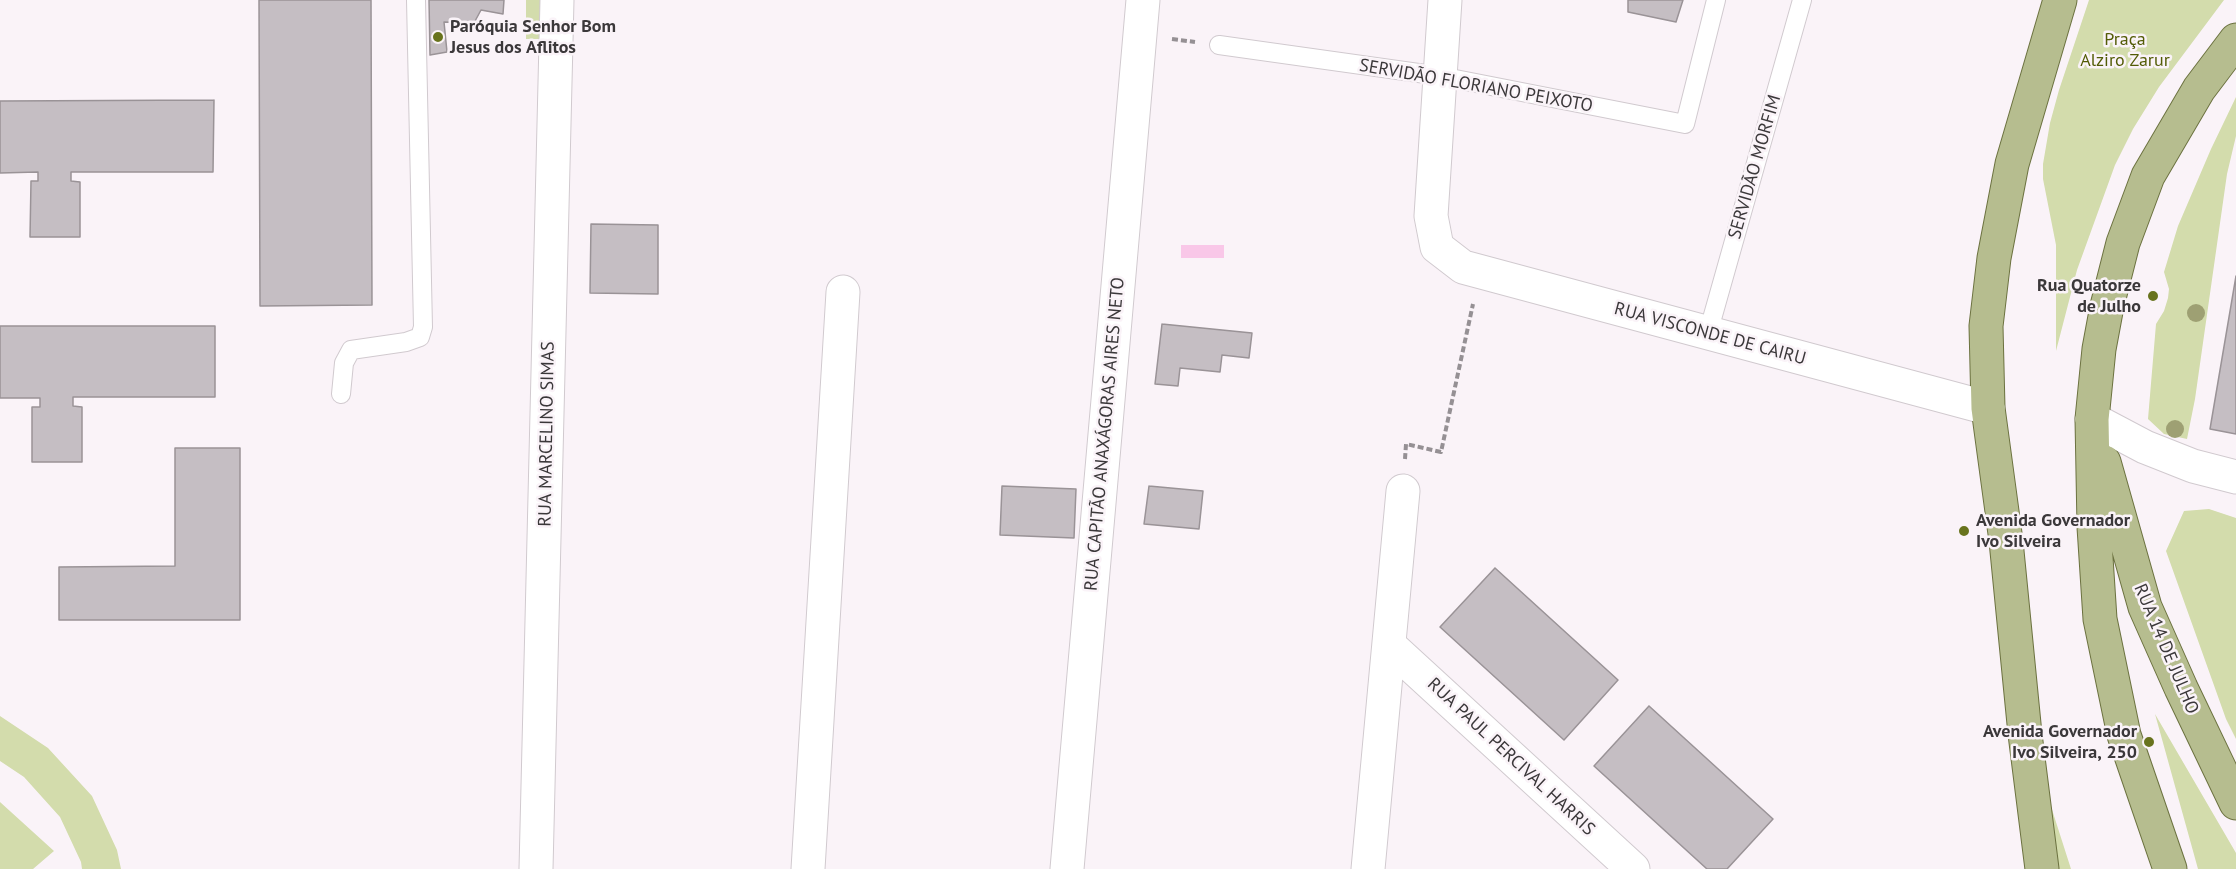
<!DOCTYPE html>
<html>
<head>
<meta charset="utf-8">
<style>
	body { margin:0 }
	canvas { display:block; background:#faf3f8 }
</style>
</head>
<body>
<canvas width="2236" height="869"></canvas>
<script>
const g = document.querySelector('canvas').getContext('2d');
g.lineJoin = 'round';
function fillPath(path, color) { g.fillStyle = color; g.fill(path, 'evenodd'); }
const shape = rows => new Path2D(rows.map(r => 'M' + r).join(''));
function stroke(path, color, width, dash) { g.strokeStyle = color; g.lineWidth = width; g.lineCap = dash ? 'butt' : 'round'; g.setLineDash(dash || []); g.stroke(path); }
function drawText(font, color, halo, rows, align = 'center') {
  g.font = font + ' "PT Sans",sans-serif'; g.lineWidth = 5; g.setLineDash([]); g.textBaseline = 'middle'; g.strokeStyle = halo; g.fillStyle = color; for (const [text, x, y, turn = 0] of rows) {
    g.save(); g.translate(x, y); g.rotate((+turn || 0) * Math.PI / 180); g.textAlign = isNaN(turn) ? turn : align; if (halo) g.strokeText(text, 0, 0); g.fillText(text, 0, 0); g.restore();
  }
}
const green = shape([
	[526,0,548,0,549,39,526,39],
	[2089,0,2224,0,2159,87,2133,129,2115,165,2077,270,2056,351,2056,245,2043,179,2043,164,2050,123,2059,90],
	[2236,97,2236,136,2227,174,2195,399,2187,439,2164,434,2148,419,2156,324,2164,311,2168,298,2169,289,2164,272,2178,226,2211,149],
	[2209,509,2236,518,2236,739,2226,719,2166,551,2184,511],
	[2155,714,2236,853,2236,869,2198,869],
	[0,716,48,748,92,796,117,850,121,869,82,869,81,862,60,817,24,777,0,761],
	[2032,747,2071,869,2036,869],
	[0,802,54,851,33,869,0,869]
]);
const water = shape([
	[1181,245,1224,245,1224,258,1181,258]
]);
const building = shape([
	[259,0,371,0,372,305,260,306,259,0],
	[429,0,504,0,503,14,481,10,474,23,444,22,447,52,430,55,429,0],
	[1628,0,1683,0,1676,22,1628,12,1628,0],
	[214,100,213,172,71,172,71,181,80,182,80,237,30,237,31,181,38,181,38,172,0,173,0,101,214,100],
	[591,224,658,225,658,294,590,293,591,224],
	[2236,276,2236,434,2210,429,2236,276],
	[1162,324,1252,333,1249,358,1222,355,1220,372,1180,368,1178,386,1155,384,1162,324],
	[0,326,215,326,215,397,73,397,73,406,82,407,82,462,32,462,32,407,40,407,40,398,0,398,0,326],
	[175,448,240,448,240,620,59,620,59,567,175,566,175,448],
	[1002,486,1076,489,1074,538,1000,535,1002,486],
	[1149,486,1203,491,1199,529,1144,524,1149,486],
	[1495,568,1618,680,1564,740,1440,627,1495,568],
	[1649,706,1773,819,1727,869,1707,869,1594,766,1649,706]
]);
const path = shape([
	[1172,39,1195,42],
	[1405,459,1406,444,1441,452,1473,304]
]);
const lane = shape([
	[1219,45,1440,76,1685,124,1716,0],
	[1708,333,1802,0],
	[341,394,344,363,351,350,406,342,420,337,423,327,416,0]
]);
const street = shape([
	[1445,0,1431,216,1437,247,1463,267,1988,408],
	[2092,419,2145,447,2193,466,2236,477],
	[1389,645,1633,869],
	[536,869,557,0],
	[808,869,843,292],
	[1067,869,1143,0],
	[1368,869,1403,491]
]);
const primary = shape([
	[2104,462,2145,607,2181,688,2236,803],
	[2042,869,2025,734,2006,541,1988,408,1986,326,1994,258,2012,164,2060,0],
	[2170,869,2124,735,2100,619,2094,527,2092,419,2099,349,2107,306,2123,243,2148,176,2199,89,2236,40]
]);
const trees = [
	[2196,313],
	[2175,429]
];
const markers = [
	[438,37,6,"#68731d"],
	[2153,296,6,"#68731d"],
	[1964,531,6,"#68731d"],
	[2149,742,6,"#68731d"]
];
const poiNames = [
	["Paróquia Senhor Bom",450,27],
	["Jesus dos Aflitos",450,48],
	["Rua Quatorze",2141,286,"right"],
	["de Julho",2141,307,"right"],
	["Avenida Governador",1976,521],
	["Ivo Silveira",1976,542],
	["Avenida Governador",2137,732,"right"],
	["Ivo Silveira, 250",2137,753,"right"]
];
const parkNames = [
	["Praça",2125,40],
	["Alziro Zarur",2125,61]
];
const streetNames = [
	["SERVIDÃO FLORIANO PEIXOTO",1476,86,10],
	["SERVIDÃO MORFIM",1755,167,-74],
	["RUA VISCONDE DE CAIRU",1710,334,15],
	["RUA MARCELINO SIMAS",547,434,-89],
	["RUA CAPITÃO ANAXÁGORAS AIRES NETO",1105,434,-85],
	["RUA 14 DE JULHO",2166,649,67],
	["RUA PAUL PERCIVAL HARRIS",1511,757,43]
];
fillPath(green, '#d3dcac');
fillPath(water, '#f9c7e8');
fillPath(building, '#c5bec3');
stroke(building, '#9a9397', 1.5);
stroke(lane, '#d1cacf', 20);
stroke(street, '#d1cacf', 35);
stroke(primary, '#6c7240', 35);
stroke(path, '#959094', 4, [6, 3]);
stroke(lane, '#fff', 18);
stroke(street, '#fff', 33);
stroke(primary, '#b6bd8f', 33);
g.fillStyle = '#9ea073';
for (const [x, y] of trees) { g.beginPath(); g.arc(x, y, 9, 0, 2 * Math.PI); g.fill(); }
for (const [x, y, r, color] of markers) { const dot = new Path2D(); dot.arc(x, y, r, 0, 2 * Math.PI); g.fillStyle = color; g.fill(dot); stroke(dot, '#faf3f8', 2); }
drawText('bold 18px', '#3b383a', '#faf3f8', poiNames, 'left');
drawText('18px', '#535c06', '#faf3f8', parkNames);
drawText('18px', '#3b383a', '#faf3f8', streetNames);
</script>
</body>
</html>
